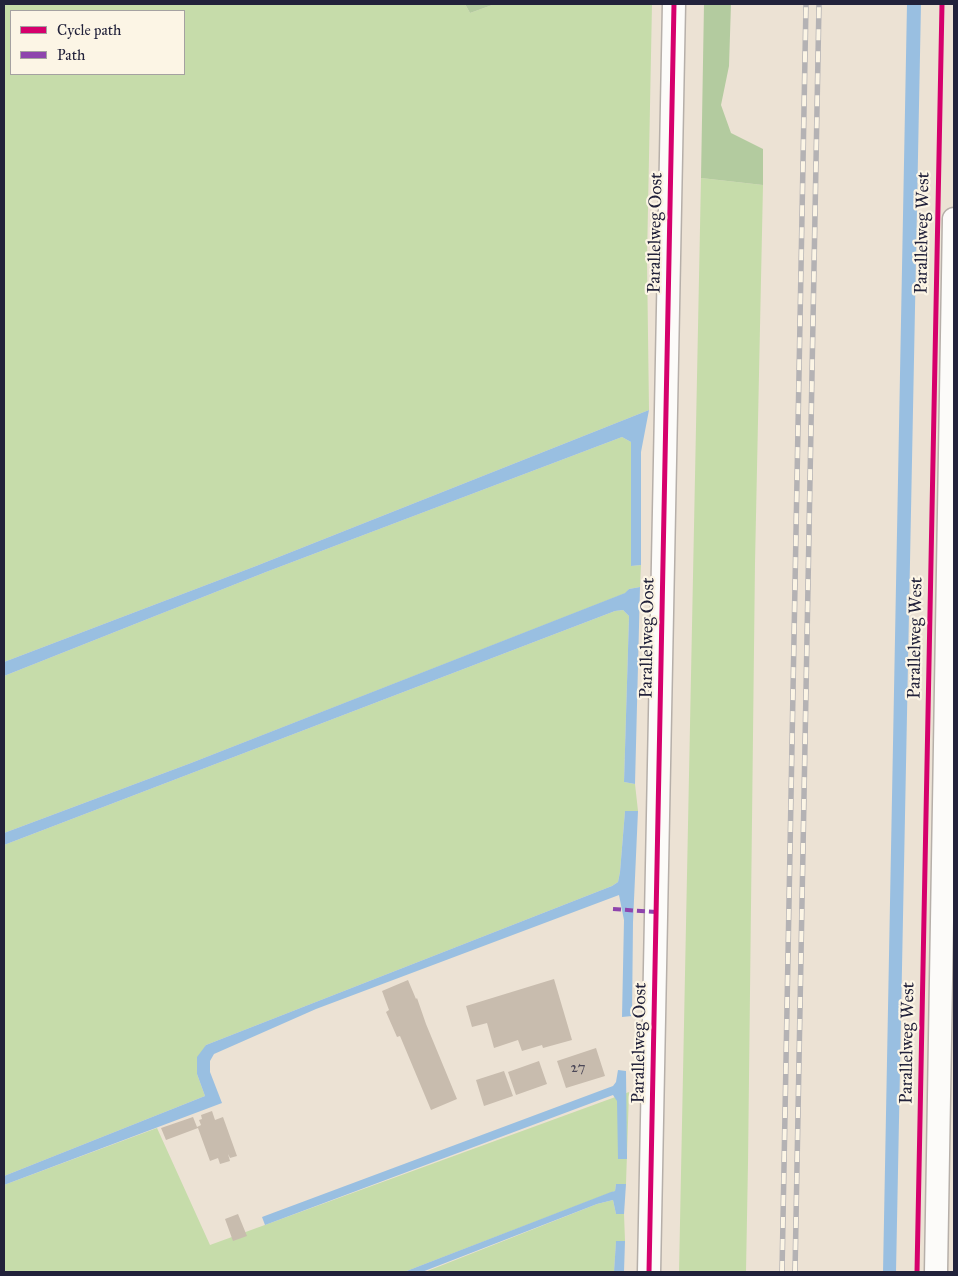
<!DOCTYPE html>
<html>
<head>
<meta charset="utf-8">
<style>
	body { margin:0 }
	#map { position:relative; width:958px; height:1276px; overflow:hidden; background:#ece2d4; font-family:"IM FELL Great Primer",serif }
	canvas { display:block }
	.frame { position:absolute; inset:0; border:5px solid #22223b; pointer-events:none }
	.legend { position:absolute; left:10px; top:10px; width:175px; height:65px; box-sizing:border-box; background:#fcf5e5; border:1px solid #a5a1a1; margin:0; padding:6px 9px; list-style:none; font-size:15px; color:#22223b }
	.legend li { display:flex; align-items:center; gap:10px; height:25px }
	.legend b { width:25px; border:1px solid #a5a1a1 }
</style>
</head>
<body>
<div id="map">
<canvas width="958" height="1276"></canvas>
<div class="frame"></div>
<ul class="legend">
<li><b style="height:6px;background:#d6006c"></b>Cycle path</li>
<li><b style="height:6px;background:#8e44ad"></b>Path</li>
</ul>
</div>
<script>
const g = document.querySelector('canvas').getContext('2d');
g.lineJoin = 'round';
function fillPath(path, color) { g.fillStyle = color; g.fill(path, 'evenodd'); }
const shape = rows => new Path2D(rows.map(r => 'M' + r).join(''));
function stroke(path, color, width, dash) { g.strokeStyle = color; g.lineWidth = width; g.lineCap = dash ? 'butt' : 'round'; g.setLineDash(dash || []); g.stroke(path); }
function drawText(font, color, halo, rows, align = 'center') {
  g.font = font + ' "IM FELL Great Primer",serif'; g.lineWidth = 4.5; g.setLineDash([]); g.textBaseline = 'middle'; g.strokeStyle = halo; g.fillStyle = color; for (const [text, x, y, turn = 0] of rows) {
    g.save(); g.translate(x, y); g.rotate((+turn || 0) * Math.PI / 180); g.textAlign = isNaN(turn) ? turn : align; if (halo) g.strokeText(text, 0, 0); g.fillText(text, 0, 0); g.restore();
  }
}
const green = shape([
	[4,4,465,4,470,13,495,4,652,4,647,259,649,410,256,566,4,662],
	[11,11,184,11,184,74,11,74],
	[701,178,763,185,755,563,748,1163,746,1272,679,1272],
	[622,437,631,442,631,566,641,565,640,587,629,589,626,593,191,763,4,833,4,676,266,572],
	[623,610,629,616,624,782,635,784,638,811,625,811,620,872,618,882,612,886,206,1045,197,1074,205,1096,4,1176,4,845,615,611],
	[629,1092,626,1184,616,1184,615,1191,404,1272,4,1272,4,1185,157,1128,210,1245],
	[613,1200,616,1214,624,1214,625,1241,616,1242,614,1272,425,1272,597,1204]
]);
const forest = shape([
	[465,4,495,4,470,13],
	[704,4,731,4,729,66,721,105,731,133,763,149,763,185,701,178]
]);
const water = shape([
	[907,4,921,4,896,1272,883,1272],
	[649,410,641,452,641,565,631,566,631,442,622,437,266,572,4,676,4,662,256,566],
	[640,587,635,784,624,782,629,616,623,610,615,611,4,845,4,833,191,763,625,593,629,589],
	[625,811,638,811,633,922,632,1016,622,1017,624,920,619,895,316,1009,214,1054,210,1061,210,1072,222,1103,4,1185,4,1176,205,1096,197,1074,197,1057,206,1045,612,886,618,882,620,872],
	[618,1070,626,1071,627,1159,618,1159,617,1101,613,1095,265,1225,262,1217,613,1086,616,1082],
	[616,1184,626,1184,624,1214,616,1214,613,1200,597,1204,422,1272,404,1272,611,1192,615,1191],
	[616,1241,625,1241,624,1272,614,1272]
]);
const building = shape([
	[554,979,572,1040,543,1048,542,1045,522,1051,518,1040,494,1048,487,1023,472,1027,466,1006],
	[408,980,416,999,417,998,426,1024,457,1099,431,1110,400,1036,397,1037,386,1012,389,1010,382,991],
	[596,1048,605,1076,566,1088,557,1061],
	[539,1061,547,1084,516,1095,508,1072],
	[504,1071,513,1096,484,1106,476,1080],
	[212,1111,215,1120,223,1117,237,1156,230,1158,228,1154,230,1161,220,1164,218,1158,210,1161,198,1128,166,1140,161,1128,193,1117,197,1127,201,1125,199,1120,202,1119,201,1115],
	[238,1214,247,1236,233,1241,225,1219]
]);
const street = shape([
	[649,1272,674,4],
	[936,1272,954,219]
]);
const rail = shape([
	[782,1272,806,4],
	[795,1272,819,4]
]);
const quiet = shape([
	[613,909,656,912]
]);
const cycleway = shape([
	[649,1272,674,4],
	[917,1272,942,4]
]);
const numberNames = [
	["27",578,1068]
];
const streetNames = [
	["Parallelweg Oost",656,233,-89],
	["Parallelweg West",923,233,-89],
	["Parallelweg Oost",648,638,-89],
	["Parallelweg West",916,638,-89],
	["Parallelweg Oost",640,1043,-89],
	["Parallelweg West",908,1043,-89]
];
fillPath(green, '#c6dcaa');
fillPath(forest, '#b3cb9f');
fillPath(water, '#99bfe1');
fillPath(building, '#c8bcae');
stroke(street, '#b6afa9', 25);
stroke(street, '#fcfbf9', 22);
stroke(rail, '#b4b2b4', 5.5);
stroke(rail, '#fcf5e5', 4, [11]);
stroke(quiet, '#8e44ad', 4, [8, 4]);
stroke(cycleway, '#d6006c', 5);
drawText('15px', '#4c4858', null, numberNames);
drawText('18px', '#22223b', '#fcf5e5', streetNames);
</script>
</body>
</html>
